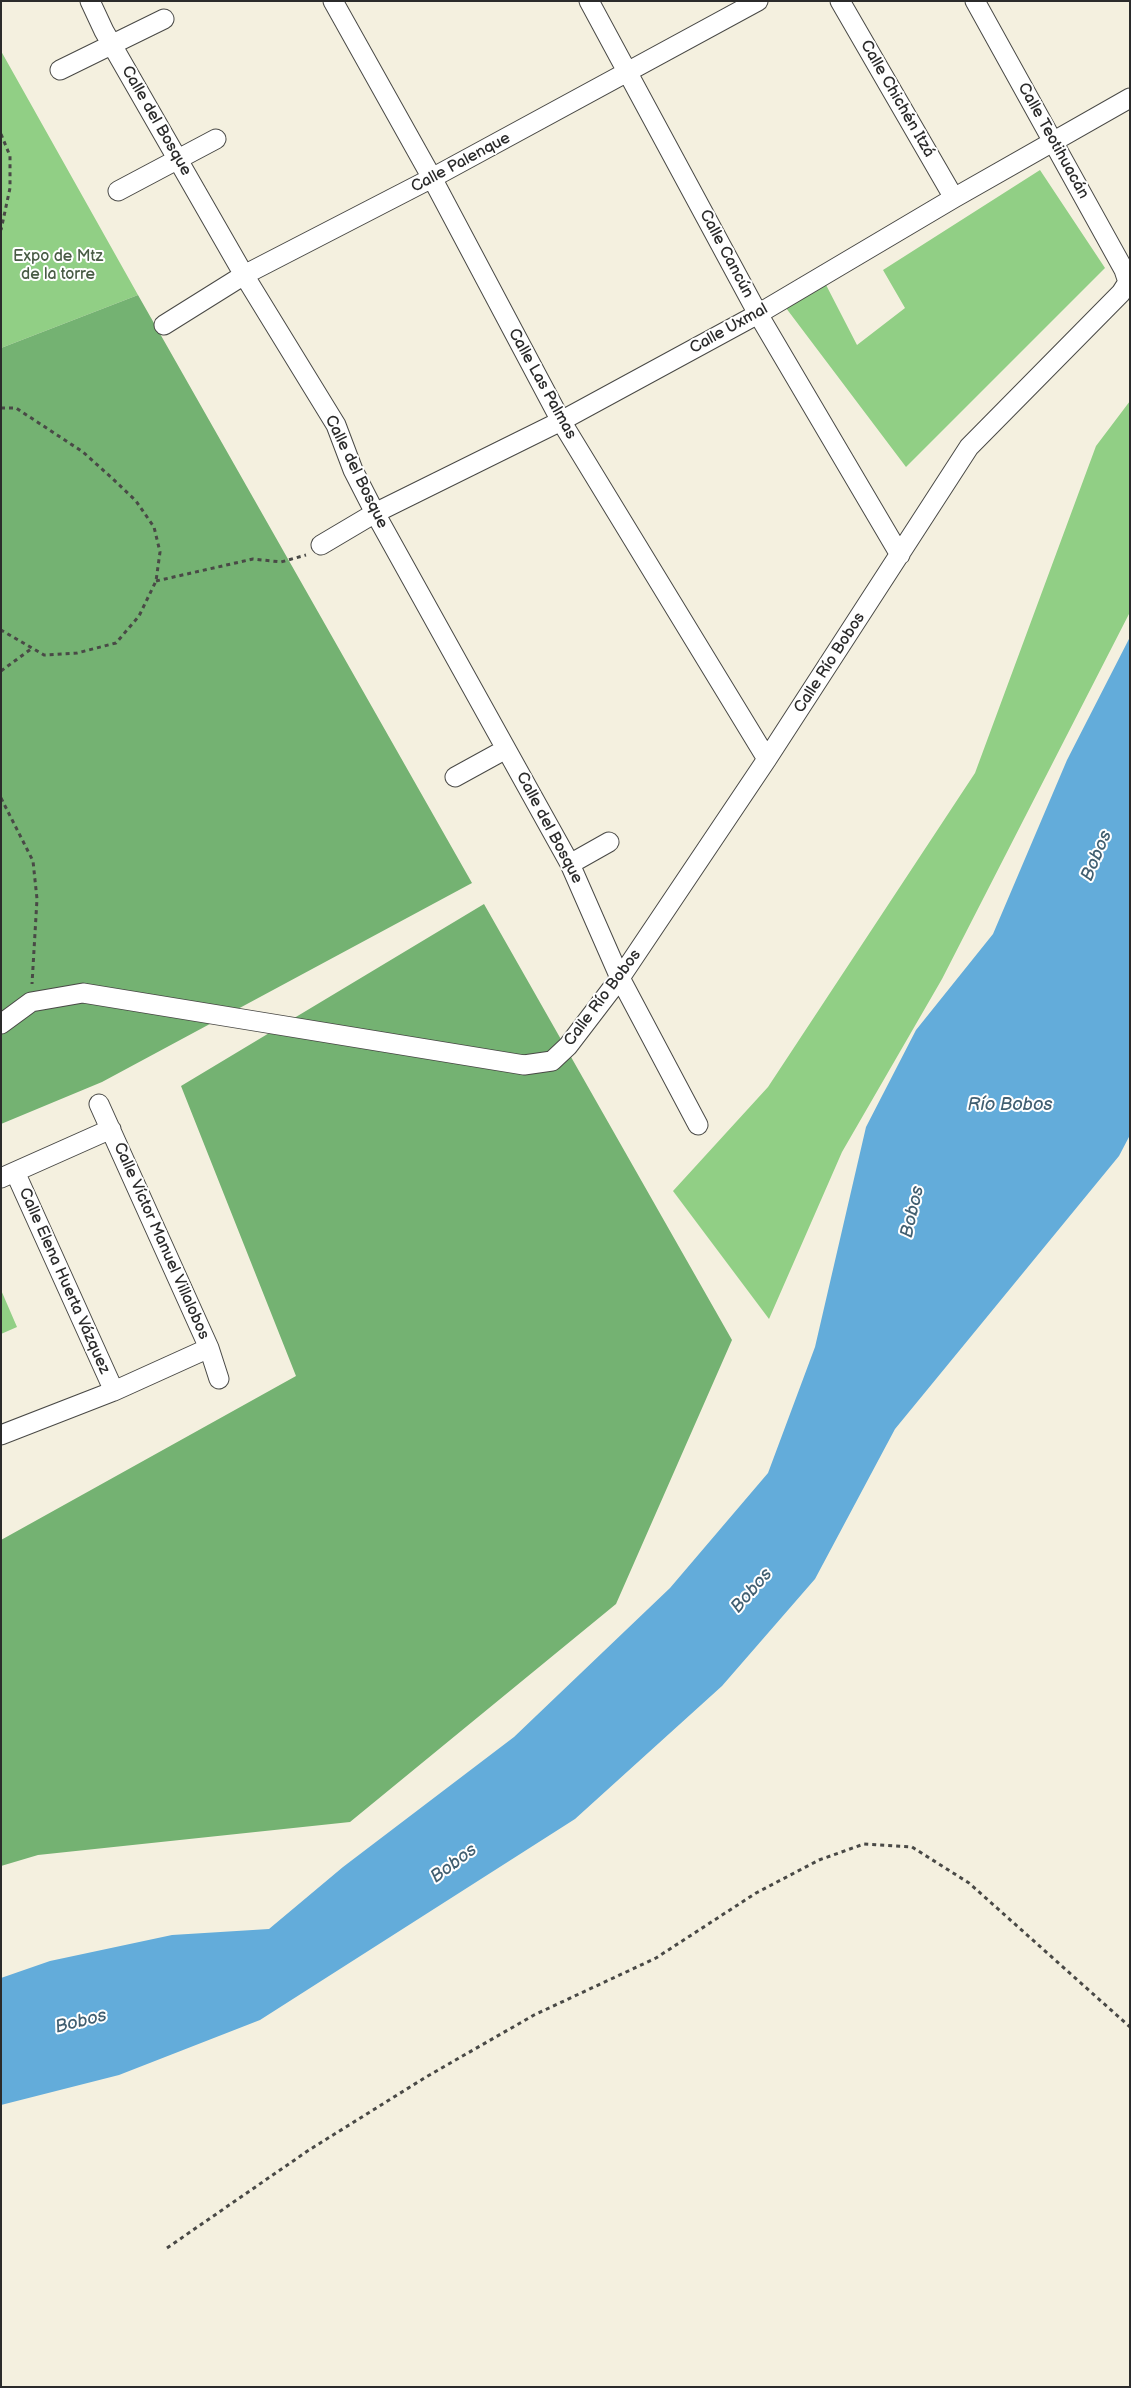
<!DOCTYPE html>
<html>
<head>
<meta charset="utf-8">
<style>
	body { margin:0 }
	#map { position:relative; width:1131px; height:2388px; overflow:hidden; background:#f4f0df; font-family:"Balsamiq Sans",sans-serif }
	canvas { display:block }
	.frame { position:absolute; inset:0; border:2px solid #2b2b2b; pointer-events:none }
</style>
</head>
<body>
<div id="map">
<canvas width="1131" height="2388"></canvas>
<div class="frame"></div>
</div>
<script>
const g = document.querySelector('canvas').getContext('2d');
g.lineJoin = 'round';
function fillPath(path, color) { g.fillStyle = color; g.fill(path, 'evenodd'); }
const shape = rows => new Path2D(rows.map(r => 'M' + r).join(''));
function stroke(path, color, width, dash) { g.strokeStyle = color; g.lineWidth = width; g.lineCap = dash ? 'butt' : 'round'; g.setLineDash(dash || []); g.stroke(path); }
function drawText(font, color, halo, rows, align = 'center') {
  g.font = font + ' "Balsamiq Sans",sans-serif'; g.lineWidth = 4; g.setLineDash([]); g.textBaseline = 'middle'; g.strokeStyle = halo; g.fillStyle = color; for (const [text, x, y, turn = 0] of rows) {
    g.save(); g.translate(x, y); g.rotate((+turn || 0) * Math.PI / 180); g.textAlign = isNaN(turn) ? turn : align; if (halo) g.strokeText(text, 0, 0); g.fillText(text, 0, 0); g.restore();
  }
}
const green = shape([
	[1,51,138,295,1,348],
	[1040,170,1105,268,906,467,786,308,824,281,857,345,905,308,883,270],
	[1130,401,1130,612,942,979,842,1152,769,1319,673,1191,768,1087,975,773,1096,446],
	[1,1290,17,1327,1,1334]
]);
const forest = shape([
	[138,295,472,883,102,1082,1,1124,1,348],
	[484,904,732,1340,616,1604,350,1822,38,1855,1,1866,1,1540,296,1376,181,1086]
]);
const water = shape([
	[1130,637,1130,1135,1119,1156,895,1429,815,1579,722,1686,575,1819,260,2020,119,2075,1,2105,1,1978,50,1961,172,1935,269,1929,343,1867,514,1737,670,1588,768,1473,815,1347,866,1127,916,1030,993,934,1067,760]
]);
const path = shape([
	[1,134,10,156,10,188,1,230],
	[1,408,16,408,83,452,113,479,136,501,154,527,160,552,156,581,139,616,116,643,77,653,44,655,1,630],
	[156,581,253,559,281,562,306,555],
	[1,671,31,649],
	[1,798,33,861,37,899,32,984],
	[167,2248,309,2150,426,2077,534,2015,656,1958,756,1893,819,1860,864,1844,912,1847,969,1883,1130,2027]
]);
const minor = shape([
	[90,1,104,31,244,275,336,425,353,470,375,513,570,864,620,978,698,1125],
	[333,1,432,178,561,421,767,759],
	[589,1,758,314,900,555],
	[840,1,954,198],
	[60,70,164,19],
	[118,191,216,139],
	[164,325,244,275,432,178,758,1],
	[321,545,375,513,561,421,758,314,954,198,1130,98],
	[455,777,506,749],
	[570,864,609,842],
	[1,1024,31,1002,83,993,524,1065,552,1061,568,1046,620,978,767,759,969,447,1121,293,1128,282,1124,270,975,1],
	[99,1104,209,1348,219,1379],
	[15,1172,114,1391],
	[1,1178,111,1129],
	[1,1435,114,1391,209,1348]
]);
const streetNames = [
	["Calle Chichén Itzá",897,99,60],
	["Calle del Bosque",156,121,60],
	["Calle Teotihuacán",1053,141,61],
	["Calle Palenque",461,163,-28],
	["Calle Cancún",726,254,62],
	["Calle Uxmal",729,329,-29],
	["Calle Las Palmas",542,384,61],
	["Calle del Bosque",356,472,64],
	["Calle Río Bobos",830,663,-57],
	["Calle del Bosque",549,828,62],
	["Calle Río Bobos",603,998,-53],
	["Calle Víctor Manuel Villalobos",161,1241,66],
	["Calle Elena Huerta Vázquez",64,1281,66]
];
const parkNames = [
	["Expo de Mtz",58,257],
	["de la torre",58,275]
];
const waterNames = [
	["Bobos",1097,856,-67],
	["Río Bobos",1010,1105],
	["Bobos",913,1212,-77],
	["Bobos",752,1591,-49],
	["Bobos",454,1864,-37],
	["Bobos",81,2022,-14]
];
fillPath(green, '#91cf85');
fillPath(forest, '#74b272');
fillPath(water, '#63acda');
stroke(minor, '#494946', 21);
stroke(path, '#494946', 3, [4, 4]);
stroke(minor, '#fff', 19);
drawText('16px', '#2b2b2b', '#fff', streetNames);
drawText('16px', '#4a5c46', '#fff', parkNames);
drawText('italic 18px', '#415f71', '#fff', waterNames);
</script>
</body>
</html>
